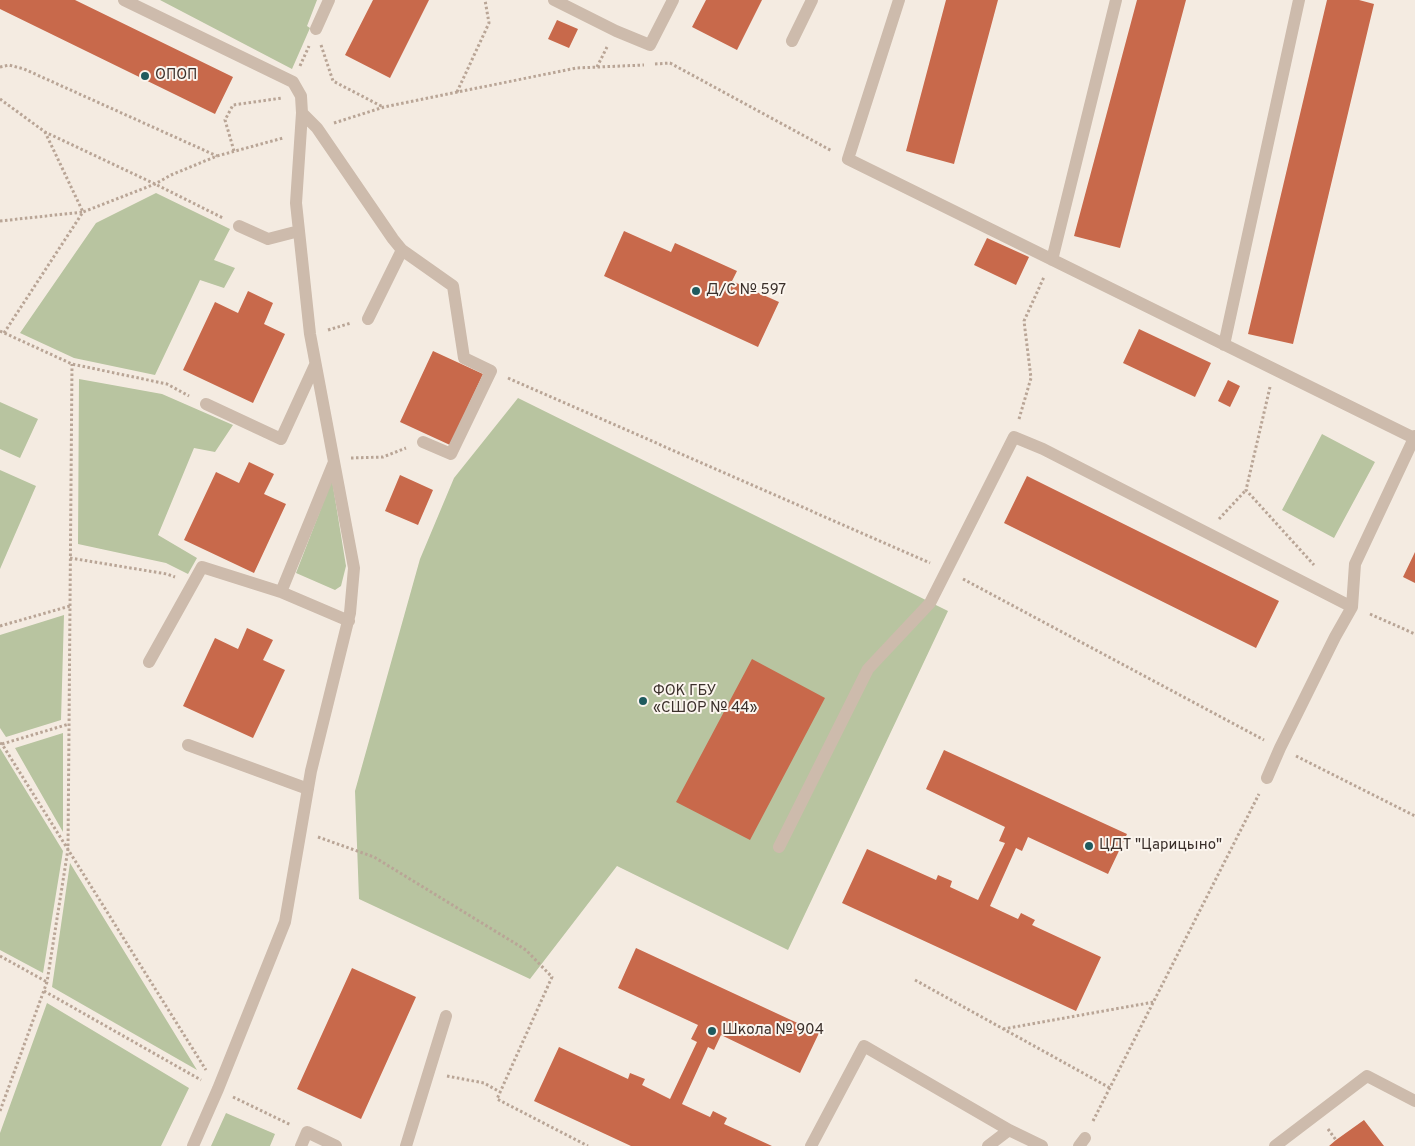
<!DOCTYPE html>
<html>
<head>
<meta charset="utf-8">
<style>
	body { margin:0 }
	canvas { display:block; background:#f4ebe1 }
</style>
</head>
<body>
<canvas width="1415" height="1146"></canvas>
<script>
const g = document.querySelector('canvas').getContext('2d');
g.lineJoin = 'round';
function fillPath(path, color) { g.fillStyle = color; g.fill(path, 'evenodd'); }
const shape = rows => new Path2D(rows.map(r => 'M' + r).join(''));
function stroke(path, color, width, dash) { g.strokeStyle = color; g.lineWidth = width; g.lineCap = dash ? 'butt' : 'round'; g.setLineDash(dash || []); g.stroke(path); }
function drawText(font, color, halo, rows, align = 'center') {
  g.font = font + ' Overpass,sans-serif'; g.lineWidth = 4; g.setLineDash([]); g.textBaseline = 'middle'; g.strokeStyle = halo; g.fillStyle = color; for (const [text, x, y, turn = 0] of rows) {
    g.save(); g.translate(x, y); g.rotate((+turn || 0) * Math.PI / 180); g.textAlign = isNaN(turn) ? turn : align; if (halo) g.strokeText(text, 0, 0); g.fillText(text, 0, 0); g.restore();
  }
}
const green = shape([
	[160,0,317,0,307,26,310,28,292,69],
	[156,193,230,229,214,260,235,268,224,288,200,280,155,375,74,358,20,333,96,223],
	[79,379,162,394,233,425,215,452,194,448,158,535,197,558,188,574,166,563,78,544],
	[518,398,948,611,788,950,617,866,530,979,359,899,355,791,420,559,454,478],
	[0,402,38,419,20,458,0,449],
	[1322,434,1375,462,1334,538,1282,510],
	[0,470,36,486,0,569],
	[332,480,346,566,341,586,335,590,296,573],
	[64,615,61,720,6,737,0,728,0,635],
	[63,733,63,832,15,748],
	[0,748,63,851,43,973,0,950],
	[70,863,197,1070,52,987],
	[47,1003,189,1088,161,1146,0,1146,0,1133],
	[226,1113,275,1134,270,1146,211,1146]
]);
const building = shape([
	[0,0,75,0,233,77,215,114,0,9],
	[373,0,429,0,390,78,345,55],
	[706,0,762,0,737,50,692,27],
	[946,0,998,0,954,164,906,151],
	[1137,0,1186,0,1120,248,1074,236],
	[1327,0,1359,0,1374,4,1293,344,1248,334],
	[557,20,578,29,569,48,548,39],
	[624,231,671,252,675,243,737,271,732,281,779,302,758,347,604,276],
	[987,238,1029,257,1016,285,974,265],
	[248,291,273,303,264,324,285,334,253,403,183,370,215,302,238,313],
	[1139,329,1211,363,1195,397,1123,363],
	[433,351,483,374,450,445,400,422],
	[1228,380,1240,386,1230,407,1218,401],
	[249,462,274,474,264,494,286,504,254,573,184,540,216,472,239,483],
	[400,475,433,490,418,525,385,511],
	[1027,476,1279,601,1256,648,1004,523],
	[1415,552,1415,583,1403,577],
	[247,628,273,640,263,660,285,670,253,738,183,706,215,638,238,649],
	[752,659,825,698,750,840,676,802],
	[944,750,1127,834,1108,874,1028,837,1022,851,1016,848,990,906,1018,919,1021,913,1035,920,1032,925,1101,957,1076,1011,842,903,867,849,936,880,938,875,952,881,950,887,978,900,1005,843,999,841,1005,827,926,789],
	[636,948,819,1033,800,1073,721,1035,714,1050,708,1047,682,1104,710,1117,713,1111,727,1118,724,1124,772,1146,631,1146,534,1101,559,1047,628,1079,630,1073,645,1079,642,1085,670,1099,697,1042,691,1039,698,1025,618,988],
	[352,968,416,997,361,1119,297,1089],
	[1364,1120,1384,1146,1329,1146,1336,1140]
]);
const path = shape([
	[321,45,333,81,383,107],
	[655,64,670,63,832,151],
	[300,66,309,46],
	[0,67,9,65,24,69,217,156],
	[597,67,607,47],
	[457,92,489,23,485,0],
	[0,99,45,132,155,184,223,218],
	[334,123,384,107,576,68,644,65],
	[234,151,225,120,233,105,282,98],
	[0,221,83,212,45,132],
	[328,330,351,323],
	[0,331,72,364,167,384,189,396],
	[4,333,83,212,155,184,171,175,217,156,283,138],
	[508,378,930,563],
	[1270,387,1246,490,1314,565],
	[1019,419,1031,378,1024,321,1044,277],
	[351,458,383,457,406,448],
	[1219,519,1246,490],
	[70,558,167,574,175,577],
	[963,579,1264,740],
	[1370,614,1415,634],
	[0,626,70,606],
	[0,743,2,744,206,1070],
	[2,744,69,724],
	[1296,756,1415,816],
	[318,837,374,857,526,950,552,977,497,1099,588,1146],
	[0,956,47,982],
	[915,980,1110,1088],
	[44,991,201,1080],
	[1003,1029,1154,1002],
	[447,1076,484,1083,500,1092],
	[233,1097,291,1125],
	[0,1111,47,982,68,849,72,364],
	[1093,1121,1259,794],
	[1328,1129,1336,1140]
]);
const minor = shape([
	[124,0,293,82,301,96,302,113,296,203,310,334,354,568,350,613,311,771,285,922,218,1089,193,1146],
	[554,0,616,31,650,45,673,0],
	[899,0,848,159,1414,438],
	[316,29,329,0],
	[792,41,812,0],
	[302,113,317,128,393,239,402,250,368,319],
	[239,226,268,239,299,231],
	[402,250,453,286,464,358,491,371,451,454,423,442],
	[1052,260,1116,0],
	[1224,345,1299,0],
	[206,404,281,439,315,365],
	[334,462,281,592,349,621],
	[149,662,202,567,281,592],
	[188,745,308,789],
	[1267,778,1280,748,1335,637,1352,607,1355,564,1415,436],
	[779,847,868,669,930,603,1014,437,1043,449,1352,607],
	[301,1146,307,1132,336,1146],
	[406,1146,446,1016],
	[811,1146,864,1046,1009,1130],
	[988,1146,1009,1130,1042,1146],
	[1079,1146,1085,1138],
	[1275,1146,1367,1076,1415,1101]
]);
const markers = [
	[145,76,5,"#1f5a5e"],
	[696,291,5,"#1f5a5e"],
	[643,701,5,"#1f5a5e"],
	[1089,846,5,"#1f5a5e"],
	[712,1031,5,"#1f5a5e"]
];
const poiNames = [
	["ОПОП",155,76],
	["Д/C № 597",706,291],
	["ФОК ГБУ",653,692],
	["«СШОР № 44»",653,709],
	["ЦДТ \"Царицыно\"",1099,846],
	["Школа № 904",722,1031]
];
fillPath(green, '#b8c4a0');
fillPath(building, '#c8694b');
stroke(path, '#b9a596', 3, [2.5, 2.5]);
stroke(minor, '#cdbbac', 12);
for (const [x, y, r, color] of markers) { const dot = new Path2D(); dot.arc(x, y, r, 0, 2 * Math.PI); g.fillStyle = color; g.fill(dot); stroke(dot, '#fbf5ee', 2); }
drawText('15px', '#3b302b', '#fbf5ee', poiNames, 'left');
</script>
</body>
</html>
